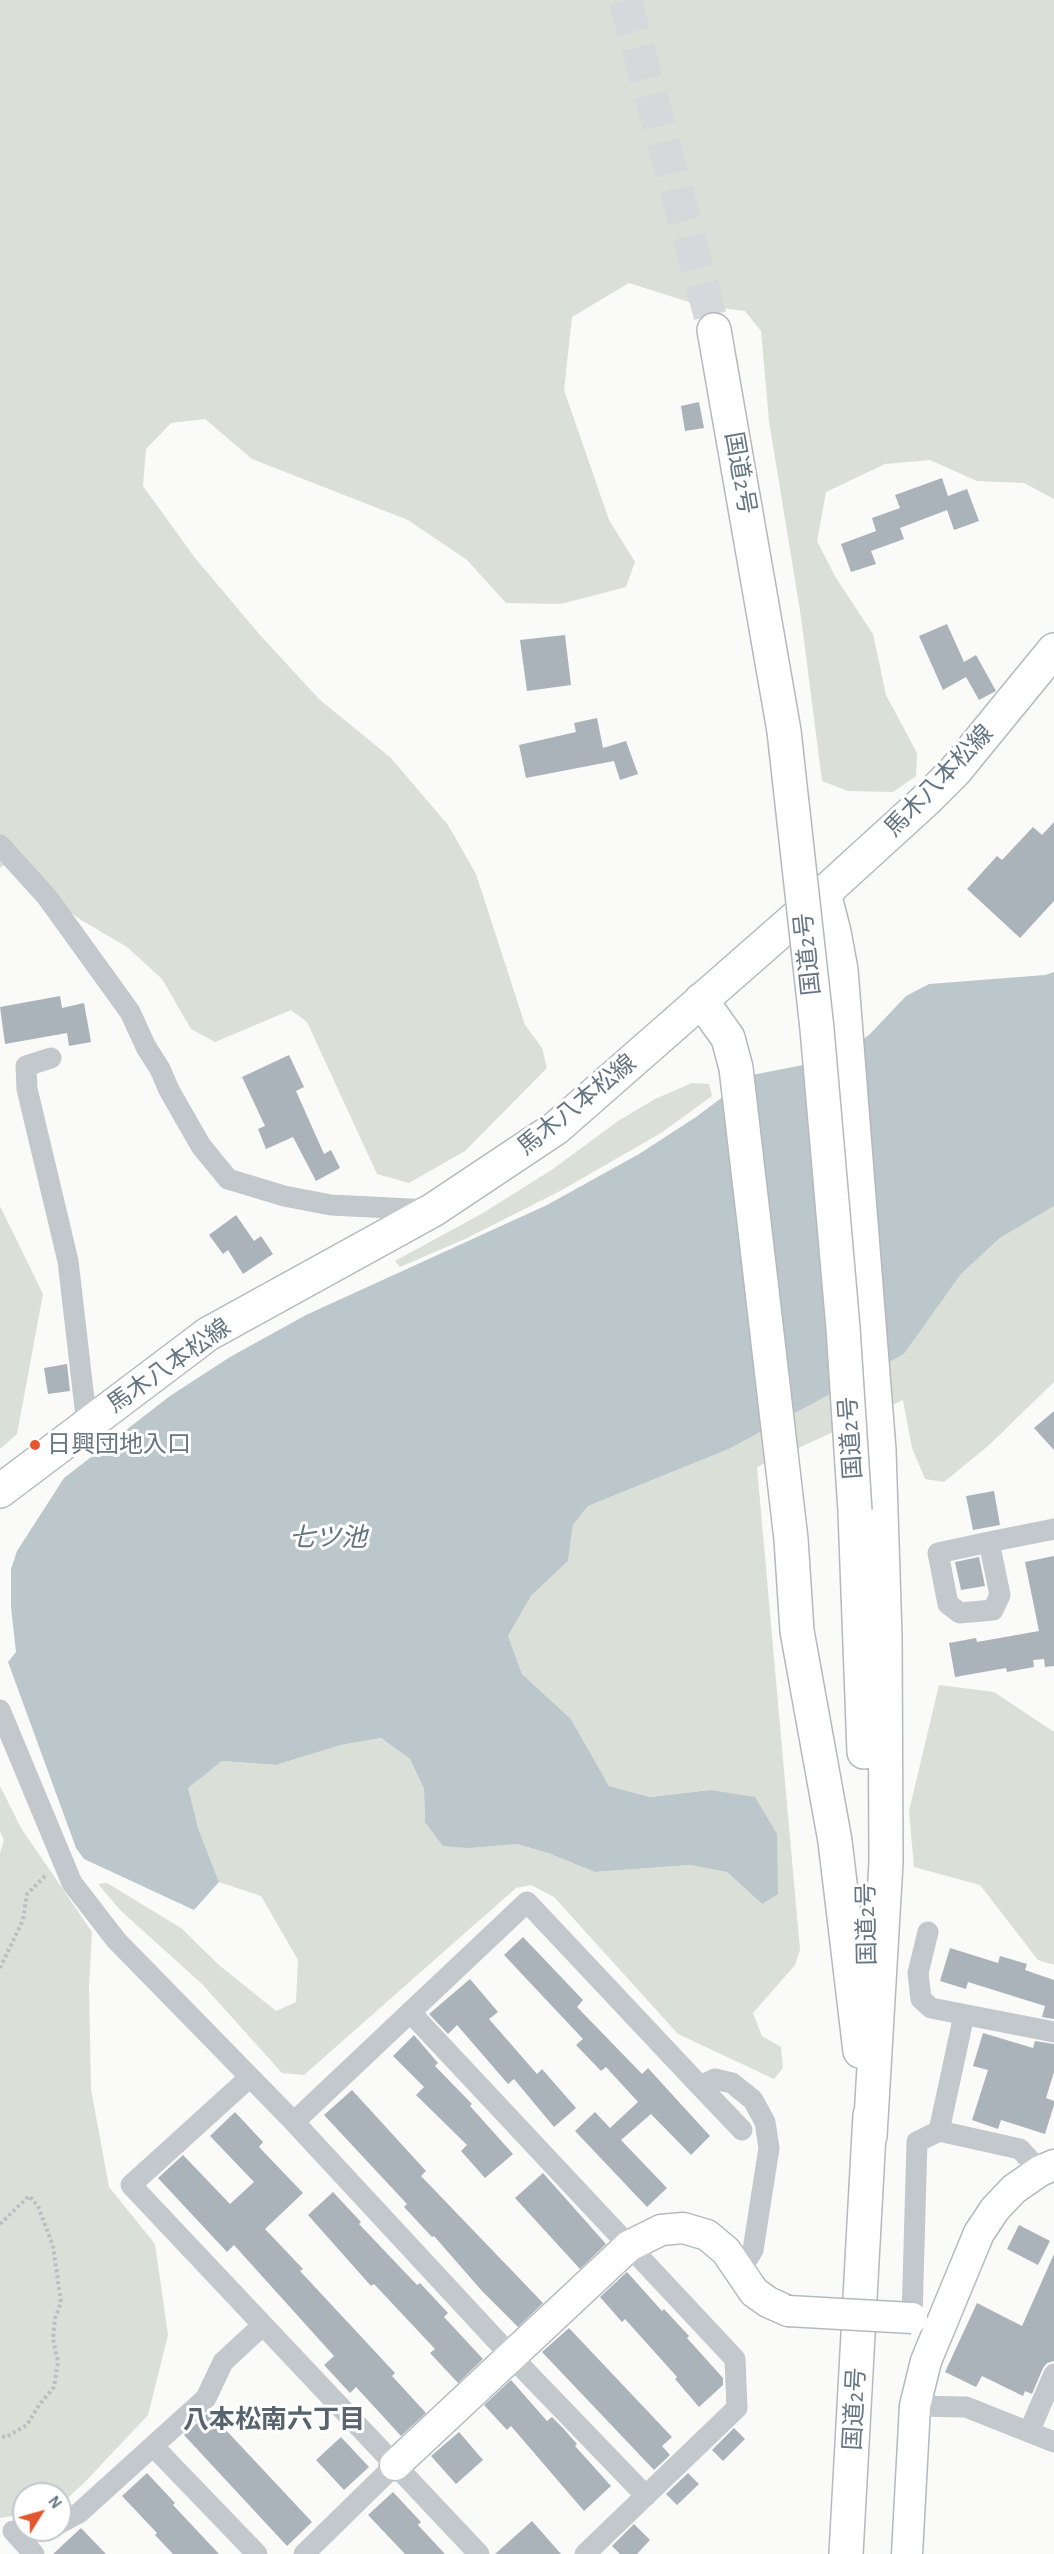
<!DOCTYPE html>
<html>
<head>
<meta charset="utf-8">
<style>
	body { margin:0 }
	#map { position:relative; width:1054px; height:2554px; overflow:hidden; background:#fafaf8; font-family:"Alegreya Sans",sans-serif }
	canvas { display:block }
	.north { position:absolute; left:12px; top:2482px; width:60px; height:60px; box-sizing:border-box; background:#fff; border:2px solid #c1c8cd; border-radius:50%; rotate:53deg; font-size:16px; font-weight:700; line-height:24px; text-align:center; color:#657683 }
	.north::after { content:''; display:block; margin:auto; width:21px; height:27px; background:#e4572e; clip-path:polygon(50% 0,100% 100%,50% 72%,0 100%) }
</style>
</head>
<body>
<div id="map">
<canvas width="1054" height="2554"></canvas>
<div class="north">N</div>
</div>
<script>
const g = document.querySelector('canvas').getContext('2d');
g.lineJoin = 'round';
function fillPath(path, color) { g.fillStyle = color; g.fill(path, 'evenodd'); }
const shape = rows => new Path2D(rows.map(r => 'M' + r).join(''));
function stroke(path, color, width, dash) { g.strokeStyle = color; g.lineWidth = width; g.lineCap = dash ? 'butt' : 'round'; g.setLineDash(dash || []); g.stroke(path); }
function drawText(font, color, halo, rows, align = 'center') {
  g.font = font + ' "Alegreya Sans","Noto Sans JP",sans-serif'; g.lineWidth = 6; g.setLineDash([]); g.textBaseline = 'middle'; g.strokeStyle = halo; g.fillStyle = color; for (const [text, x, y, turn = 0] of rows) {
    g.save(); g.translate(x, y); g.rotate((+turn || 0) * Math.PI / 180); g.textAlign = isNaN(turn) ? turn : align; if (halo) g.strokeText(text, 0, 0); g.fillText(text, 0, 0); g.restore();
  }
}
const green = shape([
	[0,0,1054,0,1054,499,1024,483,977,481,930,460,885,464,826,492,817,541,836,578,873,634,886,695,917,753,916,776,893,792,848,791,822,781,801,617,769,421,761,331,745,311,698,305,629,283,572,317,564,390,609,520,635,562,626,587,561,604,506,603,467,560,408,520,252,459,205,419,171,423,146,449,143,486,195,558,260,635,319,699,391,758,448,825,476,874,525,1025,542,1048,547,1068,465,1151,409,1183,377,1174,307,1022,291,1010,215,1042,191,1029,162,979,127,947,81,920,4,865,0,868],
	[692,1083,709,1084,712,1096,661,1133,562,1190,467,1238,400,1267,395,1261,483,1213,553,1169,618,1121,655,1099],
	[0,1206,43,1294,17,1434,0,1449],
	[1054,1206,1054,1382,988,1446,944,1482,925,1479,912,1448,903,1400,757,1467,800,1950,795,1965,753,2013,762,2036,781,2047,783,2068,774,2079,678,2034,554,1897,531,1885,516,1888,304,2075,282,2073,202,1984,121,1911,98,1884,107,1883,181,1928,219,1965,276,2011,296,2002,298,1960,261,1896,219,1882,198,1828,187,1788,222,1761,276,1765,341,1745,381,1738,410,1759,424,1789,425,1822,470,1848,517,1844,548,1853,595,1872,690,1865,727,1872,762,1904,709,1790,650,1797,609,1786,571,1719,522,1674,508,1636,531,1596,568,1561,573,1525,588,1506,729,1449,904,1354,961,1274,1000,1238],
	[939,1685,994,1692,1054,1732,1054,1965,1038,1960,980,1885,914,1867,909,1811],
	[0,1786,21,1828,92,1932,89,1986,91,2089,109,2187,155,2244,168,2335,148,2415,85,2482,60,2505,60,2494,24,2494,24,2514,0,2518,0,1853,4,1840,0,1831]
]);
const water = shape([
	[1054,972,1054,1206,1000,1238,961,1274,904,1354,729,1449,588,1506,573,1525,568,1561,531,1596,508,1636,522,1674,571,1719,609,1786,650,1797,710,1790,755,1797,777,1834,778,1894,762,1904,727,1872,690,1865,595,1872,548,1853,517,1844,470,1848,443,1846,425,1822,424,1789,410,1759,381,1738,341,1745,276,1765,222,1761,188,1788,198,1828,219,1882,194,1910,84,1859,76,1848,8,1662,16,1652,11,1607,11,1569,17,1551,64,1478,170,1396,230,1357,306,1315,547,1205,639,1154,696,1117,752,1075,839,1058,870,1034,906,996,929,984,1045,975]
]);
const building = shape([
	[699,402,704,428,685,431,681,406],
	[942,478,948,496,967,489,979,521,954,530,947,510,900,528,904,539,871,551,876,564,851,572,841,544,876,531,872,518,900,508,895,495],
	[947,624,964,662,976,655,996,691,979,700,966,677,943,690,919,636],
	[565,635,571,685,527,691,520,640],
	[597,718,603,748,626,741,638,774,620,780,614,761,526,778,519,745,576,732,574,723],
	[1054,822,1054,901,1020,938,967,889,997,856,1002,860,1033,827,1042,835],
	[60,996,62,1008,84,1003,91,1042,69,1046,67,1033,5,1044,0,1007],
	[289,1055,304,1087,296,1091,324,1154,331,1150,340,1168,316,1181,293,1137,266,1149,258,1129,265,1126,242,1077],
	[236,1215,254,1241,261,1236,273,1254,243,1274,228,1250,223,1254,209,1235],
	[67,1364,70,1391,48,1394,44,1368],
	[1054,1411,1054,1450,1034,1428],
	[994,1491,1000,1525,973,1530,966,1496],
	[1054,1556,1054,1666,1045,1667,1044,1659,1033,1660,1034,1667,1007,1672,1006,1668,955,1677,949,1643,976,1638,977,1642,1039,1631,1025,1562],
	[979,1557,985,1586,961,1590,955,1562],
	[523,1937,583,2000,577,2007,642,2074,648,2068,710,2136,691,2155,651,2114,621,2140,667,2188,647,2207,575,2131,595,2112,610,2128,638,2102,606,2067,601,2071,576,2045,583,2039,504,1955],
	[950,1948,998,1963,1000,1956,1027,1964,1025,1970,1054,1980,1054,2019,1042,2017,1045,2006,968,1982,966,1989,940,1981],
	[470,1979,498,2012,489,2019,537,2074,542,2069,576,2108,554,2127,514,2079,508,2084,457,2025,448,2034,429,2014],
	[983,2033,1033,2048,1035,2041,1054,2044,1054,2072,1046,2098,1054,2101,1054,2105,1045,2134,1001,2120,998,2129,972,2120,988,2070,973,2066],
	[414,2035,438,2063,435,2066,472,2104,470,2106,513,2154,485,2178,461,2151,467,2145,416,2095,424,2087,393,2056],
	[352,2090,426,2171,421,2176,543,2303,518,2327,482,2291,434,2236,432,2237,404,2207,407,2204,324,2115],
	[235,2112,263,2142,259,2147,303,2193,265,2229,303,2269,300,2271,395,2373,392,2376,426,2413,401,2436,356,2387,350,2393,324,2365,334,2356,234,2245,227,2252,158,2178,183,2155,230,2204,254,2182,210,2136],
	[543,2173,606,2244,580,2269,515,2198],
	[333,2192,361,2222,359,2224,417,2285,420,2283,448,2313,444,2317,483,2359,458,2383,430,2353,435,2349,374,2284,371,2286,308,2215],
	[1019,2225,1050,2241,1038,2265,1007,2249],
	[1054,2254,1054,2361,1047,2363,1043,2368,1032,2394,1025,2391,1023,2396,982,2376,976,2387,945,2372,977,2303,1022,2326],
	[627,2272,662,2311,664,2309,689,2336,687,2338,723,2378,723,2385,699,2407,675,2379,677,2377,625,2319,622,2322,600,2297],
	[569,2328,672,2437,662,2446,670,2455,654,2470,542,2352],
	[511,2380,547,2421,552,2417,563,2428,577,2444,575,2446,611,2486,584,2511,511,2426,507,2430,484,2405],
	[209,2412,312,2522,287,2546,184,2435],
	[734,2428,745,2439,723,2461,712,2450],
	[459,2432,483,2460,456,2484,431,2456],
	[341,2437,369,2467,344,2490,316,2460],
	[147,2473,175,2503,173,2505,219,2554,173,2554,155,2535,157,2533,122,2496],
	[688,2473,699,2484,677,2505,666,2494],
	[393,2492,421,2522,418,2525,445,2554,405,2554,368,2515],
	[532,2521,561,2554,495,2554],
	[634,2524,650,2540,637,2554,620,2554,612,2546],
	[81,2528,106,2554,53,2554]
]);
const highwayTunnel = shape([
	[625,0,714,330]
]);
const path = shape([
	[0,1968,23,1920,27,1894,46,1875],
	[0,2224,29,2196,38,2206,53,2246,61,2303,55,2318,53,2339,58,2362,54,2387,39,2405,27,2425,6,2437,0,2436]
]);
const street = shape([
	[0,845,47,897,130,1012,146,1047,160,1069,169,1090,201,1146,228,1179,284,1196,331,1205,430,1210],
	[51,1058,26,1066,27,1089,68,1261,87,1425],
	[989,1542,1000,1595,993,1610,960,1613,948,1604,938,1553,989,1542,1054,1529],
	[0,1710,72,1883,116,1940,294,2122,511,2356,646,2496],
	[928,1932,918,1973,921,1999,931,2008,1054,2032],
	[410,2012,735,2359,737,2408,585,2554],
	[250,2077,131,2185,479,2554],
	[700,2086,742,2130],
	[294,2122,527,1902,700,2086,715,2079,732,2083,753,2100,765,2122,769,2148,753,2250,740,2271],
	[939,2131,964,2015],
	[912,2318,917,2142,939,2131,1020,2149,1040,2171],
	[915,2406,966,2407,1054,2442],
	[1029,2432,1054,2374],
	[153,2446,257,2554],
	[60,2523,79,2513,206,2398,223,2362,263,2325],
	[13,2531,34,2554],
	[304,2554,395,2465]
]);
const secondary = shape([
	[395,2465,629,2246,661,2230,683,2228,707,2235,726,2251,754,2292,768,2302,788,2311],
	[907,2554,915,2406,926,2361,979,2233,995,2209,1014,2189,1040,2171,1054,2165]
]);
const primary = shape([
	[0,1491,208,1334,433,1210,556,1128,824,893,926,800,955,771,1054,650]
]);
const highway = shape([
	[714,330,784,731],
	[824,893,834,932,841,970,879,1450,885,1636,886,1862,870,2136],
	[701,1000,728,1038,736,1068,791,1539,797,1631,835,1841,860,2051],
	[855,1511,864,1752],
	[846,2554,870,2115]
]);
const secondaryBridge = shape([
	[788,2311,912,2318]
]);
const highwayBridge = shape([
	[784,731,817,1029,843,1328,855,1511]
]);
const markers = [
	[35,1445,6,"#e4572e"]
];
const streetNames = [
	["国道2号",740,473,80],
	["馬木八本松線",939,781,-46],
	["国道2号",808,954,-96],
	["馬木八本松線",577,1105,-39],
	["馬木八本松線",169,1366,-35],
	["国道2号",851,1438,-94],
	["国道2号",867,1924,-91],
	["国道2号",855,2409,-87]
];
const poiNames = [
	["日興団地入口",47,1445]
];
const waterNames = [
	["七ツ池",328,1538]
];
const neighbourhoodNames = [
	["八本松南六丁目",274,2420]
];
fillPath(green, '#dadfd7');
fillPath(water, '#bbc7cb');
fillPath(building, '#aab3b9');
stroke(highwayTunnel, '#d5d9db', 33, [33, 16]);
stroke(secondary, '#b3babf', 33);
stroke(primary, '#b5babe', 36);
stroke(highway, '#b4b9bd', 36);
stroke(path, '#bbbfc2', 4, [3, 3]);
stroke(street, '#c3c8cc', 21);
stroke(secondary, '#fff', 30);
stroke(primary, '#fff', 33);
stroke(highway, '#fff', 33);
stroke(secondaryBridge, '#b3babf', 33, []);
stroke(highwayBridge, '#b4b9bd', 36, []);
stroke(secondaryBridge, '#fff', 30);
stroke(highwayBridge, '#fff', 33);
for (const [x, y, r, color] of markers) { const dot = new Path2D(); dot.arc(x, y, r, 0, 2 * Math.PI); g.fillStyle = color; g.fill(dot); stroke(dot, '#fff', 2); }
drawText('24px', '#657683', '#fff', streetNames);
drawText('24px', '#657683', '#fff', poiNames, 'left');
drawText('italic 26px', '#60757c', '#fff', waterNames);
drawText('bold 26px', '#57646e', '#fff', neighbourhoodNames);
</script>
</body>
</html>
